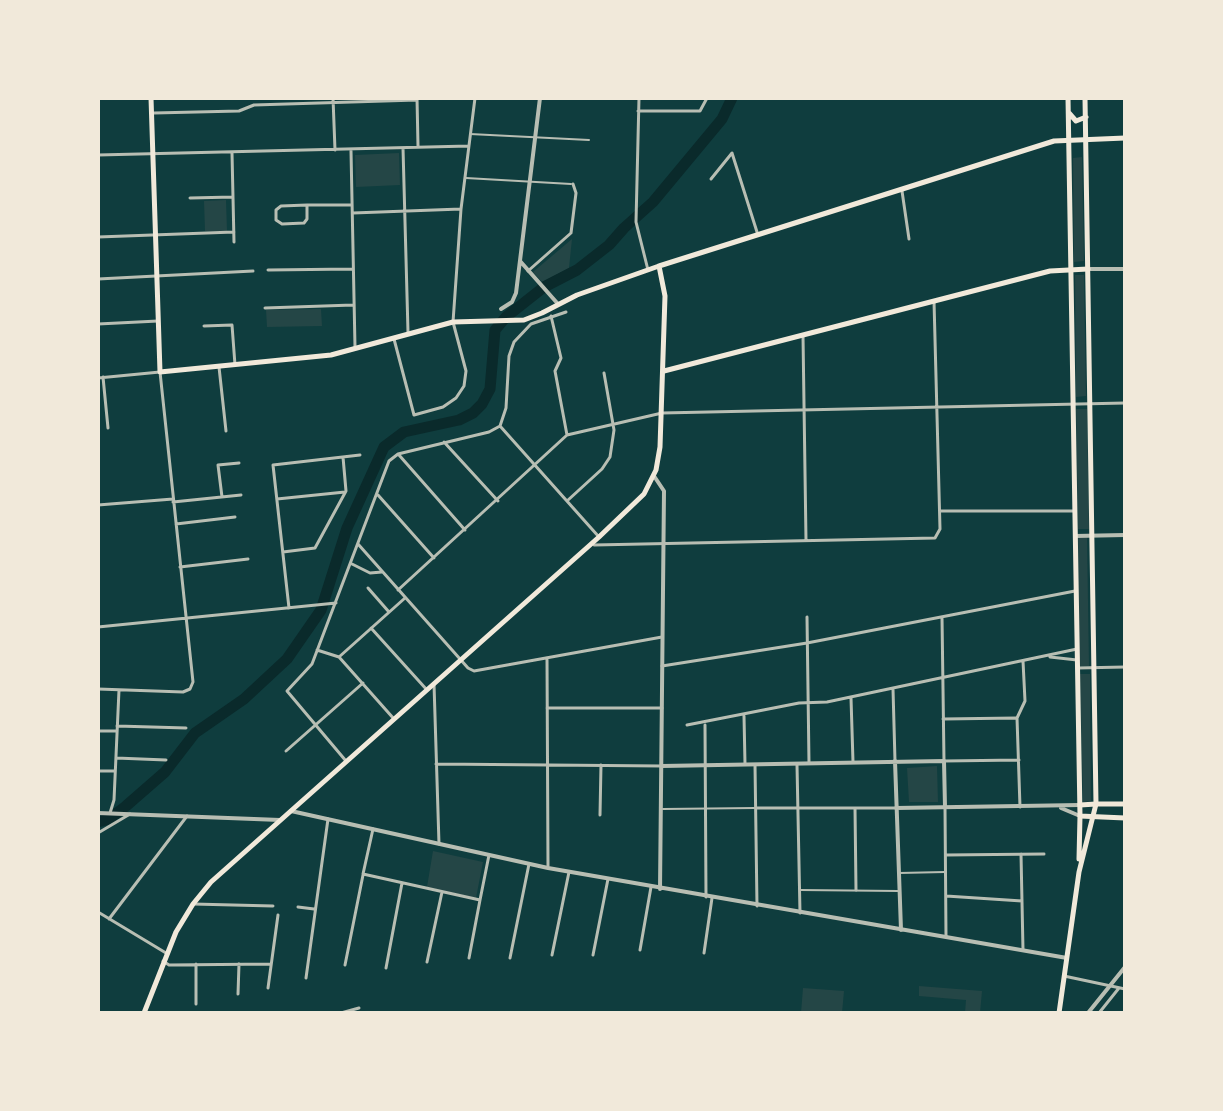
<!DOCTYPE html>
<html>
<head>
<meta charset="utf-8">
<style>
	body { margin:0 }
	#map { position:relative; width:1223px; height:1111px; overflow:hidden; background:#0f3d3e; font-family:"Playfair Display",serif }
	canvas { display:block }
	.frame { position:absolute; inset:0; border:100px solid #f1e9da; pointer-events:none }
</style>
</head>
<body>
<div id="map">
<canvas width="1223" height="1111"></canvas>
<div class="frame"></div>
</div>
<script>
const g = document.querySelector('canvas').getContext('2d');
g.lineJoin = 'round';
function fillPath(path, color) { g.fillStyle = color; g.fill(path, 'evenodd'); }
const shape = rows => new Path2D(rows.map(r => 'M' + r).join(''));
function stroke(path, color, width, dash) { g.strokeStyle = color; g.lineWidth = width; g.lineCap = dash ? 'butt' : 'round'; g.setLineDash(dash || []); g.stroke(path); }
const green = shape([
	[399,153,400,185,356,187,355,155],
	[1082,157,1084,261,1074,262,1073,158],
	[226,200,227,231,205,231,204,201],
	[572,239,569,268,542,282,533,272],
	[1075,275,1084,275,1086,396,1076,397],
	[321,309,322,326,267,327,266,310],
	[1076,409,1087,409,1089,529,1078,529],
	[1078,537,1087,537,1089,666,1079,666],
	[1080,674,1090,674,1091,801,1083,802],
	[937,766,938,802,909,802,907,768],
	[433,851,483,862,476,898,427,887],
	[919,986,982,991,980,1013,965,1013,966,1000,919,996],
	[803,988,844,991,842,1013,801,1013]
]);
const river = shape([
	[98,822,109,819,126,806,165,772,195,733,244,699,287,659,321,610,347,528,384,447,404,432,459,420,473,413,482,404,490,389,495,330,506,317,544,287,577,270,609,245,624,228,653,202,722,119,732,98]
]);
const pedestrian = shape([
	[563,98,590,99],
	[470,134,589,140],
	[466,178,571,184],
	[663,809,755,808],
	[899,873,945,872],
	[800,890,898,891]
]);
const minor = shape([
	[333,98,335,150],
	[417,98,418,146],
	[639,98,636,222,648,270],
	[638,111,700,111,707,98],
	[154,113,239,111,254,105,417,100],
	[403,148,408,332],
	[351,151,355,347],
	[232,153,234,242],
	[98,155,469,146],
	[711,179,732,153,757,232],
	[902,191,909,239],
	[190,198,233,197],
	[307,205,307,219,304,223,282,224,276,220,276,210,281,206,307,205,352,205],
	[353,213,461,209],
	[98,237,234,232],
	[268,270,352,269],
	[528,271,571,233,576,193,573,184],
	[98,279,253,271],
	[265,308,353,305],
	[551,316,561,358,555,371,567,435],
	[98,324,158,321],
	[204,326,232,325,235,365],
	[803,336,806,540],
	[394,339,414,415,443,407,456,398,464,386,466,371,453,322,461,209,475,98],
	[219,367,226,431],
	[103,377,108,428],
	[98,378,160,372,193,682,190,689,183,692,98,689],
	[500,426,599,537],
	[444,442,498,501],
	[399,455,465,530],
	[378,495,434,558],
	[222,497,218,465,239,463],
	[277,499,345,492],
	[567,501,602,469,610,457,614,430,604,373],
	[173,502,241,495],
	[98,505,173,499],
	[940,511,1074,511],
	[176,524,235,517],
	[358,544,468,668,474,671,662,637],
	[594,545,935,538,940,529,934,301],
	[283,552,315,548,346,491,343,457],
	[352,564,370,573,382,572],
	[180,567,248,559],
	[368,588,389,612],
	[398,590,567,435,662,413,1125,403],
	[289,608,273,465,360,455],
	[807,617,809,763],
	[942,617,944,761,1019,760],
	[98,627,336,603],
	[371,628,427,690],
	[317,650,339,657,394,719],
	[339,657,405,598],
	[1050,657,1077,660],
	[547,658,548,866],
	[662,666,807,643,1075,591],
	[1077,668,1125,667],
	[434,684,439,844],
	[893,689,895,761],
	[851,698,853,762],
	[547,708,662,708],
	[744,716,745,764],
	[943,719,1016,718],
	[687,725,799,703,827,702,1077,649],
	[705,725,706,897],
	[117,726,186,728],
	[98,731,117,731],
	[286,751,363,683],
	[116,758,166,760],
	[346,761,287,691,312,664,389,461,398,454,489,432,500,426,506,408,509,356,514,342,531,324,566,312],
	[436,764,662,766],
	[755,765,757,906],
	[797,765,800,913],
	[98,771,114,771],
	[945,807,946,937],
	[1020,807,1017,718,1025,701,1023,661],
	[755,808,896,808],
	[855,808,856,890],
	[110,813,114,800,119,690],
	[600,815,601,765],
	[373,829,363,874,480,900,489,855],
	[98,833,130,814],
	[1021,854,1023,950],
	[946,855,1044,854],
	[946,896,1022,901],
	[193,904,273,906],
	[298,907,314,909],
	[98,912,166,953],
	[109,919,187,816],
	[640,950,651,887],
	[704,953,712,898],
	[552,955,569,872],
	[593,955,608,879],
	[469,958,480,900],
	[510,958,529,864],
	[163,961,169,965,271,964],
	[427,962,442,892],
	[345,965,363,875],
	[386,968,402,883],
	[1064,976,1125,989],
	[306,978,328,819],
	[268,988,278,915],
	[238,994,239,964],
	[196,1004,196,964],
	[341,1013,359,1008],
	[1099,1013,1119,988]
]);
const tertiary = shape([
	[520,261,558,304],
	[1088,269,1125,269],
	[501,309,512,302,516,293,540,98],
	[654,476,664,491,660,889],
	[1075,536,1125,535],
	[895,761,901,930],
	[662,766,944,761,945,807],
	[896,808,1080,805],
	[1061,808,1080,816],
	[291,811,548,868,1067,958],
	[98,813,280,820],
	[1088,1013,1125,967]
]);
const secondary = shape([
	[151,98,160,372,331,355,453,322,524,320,542,313,577,295,659,266,1054,141,1125,138],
	[664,371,1050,271,1088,269],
	[1079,859,1080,816],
	[144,1013,176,932,193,904,211,882,599,537,644,494,656,470,660,447,665,296,659,266],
	[1059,1013,1079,872,1096,804,1080,805]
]);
const primary = shape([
	[1068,98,1080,816,1125,818],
	[1085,98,1096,804,1125,804],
	[1069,113,1076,121,1086,117]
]);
fillPath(green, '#244646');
stroke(river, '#0a2a2b', 11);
stroke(pedestrian, '#b8beb3', 2);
stroke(minor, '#b8beb3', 3);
stroke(tertiary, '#b8beb3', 4);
stroke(secondary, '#f1e9da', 5);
stroke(primary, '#f1e9da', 5);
</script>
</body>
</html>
